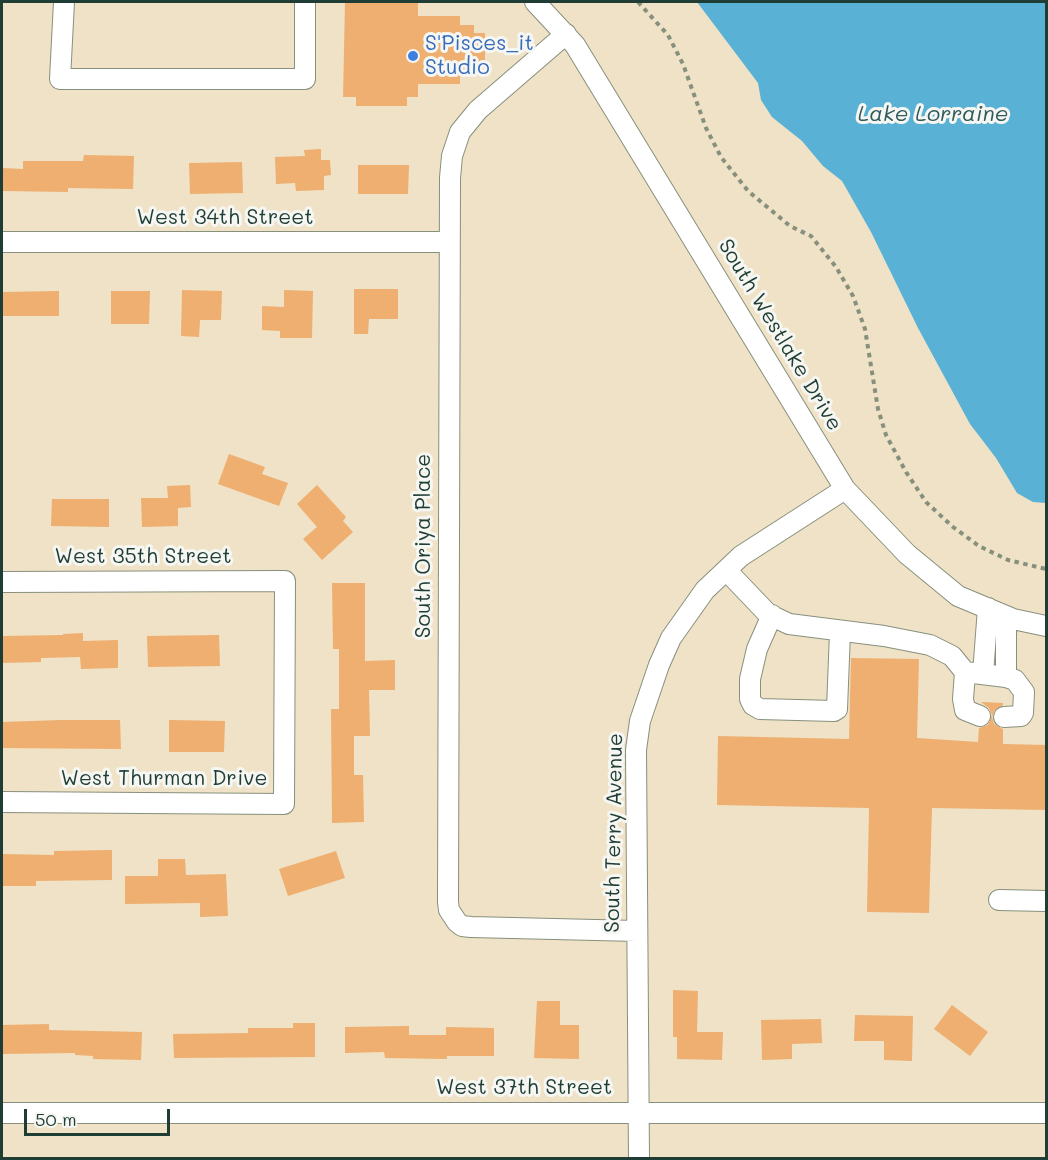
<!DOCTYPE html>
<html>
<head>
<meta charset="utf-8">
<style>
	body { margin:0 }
	#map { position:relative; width:1048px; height:1160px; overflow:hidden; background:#efe2c6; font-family:Mali,sans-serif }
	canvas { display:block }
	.frame { position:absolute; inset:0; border:3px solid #1f3d34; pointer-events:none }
	.scale { position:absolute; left:24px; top:1109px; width:146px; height:27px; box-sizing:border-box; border:3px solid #1f3d34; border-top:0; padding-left:8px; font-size:18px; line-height:21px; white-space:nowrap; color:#1f3d34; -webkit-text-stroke:4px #f6f6f2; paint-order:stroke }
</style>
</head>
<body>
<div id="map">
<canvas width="1048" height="1160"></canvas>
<div class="frame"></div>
<div class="scale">50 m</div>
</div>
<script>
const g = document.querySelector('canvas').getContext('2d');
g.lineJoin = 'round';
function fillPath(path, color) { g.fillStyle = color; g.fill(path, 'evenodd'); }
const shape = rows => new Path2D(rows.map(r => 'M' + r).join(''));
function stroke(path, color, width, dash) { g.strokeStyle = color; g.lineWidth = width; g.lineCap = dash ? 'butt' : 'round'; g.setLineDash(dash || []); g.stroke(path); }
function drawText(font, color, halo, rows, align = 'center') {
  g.font = font + ' Mali,sans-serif'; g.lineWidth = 6; g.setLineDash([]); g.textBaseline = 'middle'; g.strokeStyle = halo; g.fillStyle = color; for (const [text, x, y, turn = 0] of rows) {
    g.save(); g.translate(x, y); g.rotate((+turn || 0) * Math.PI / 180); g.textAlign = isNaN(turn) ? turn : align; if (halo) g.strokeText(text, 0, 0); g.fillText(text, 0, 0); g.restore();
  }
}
const water = shape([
	[697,2,1046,2,1046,503,1033,502,1017,493,996,458,970,424,918,328,871,232,842,181,823,166,802,141,772,117,761,100,758,83]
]);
const building = shape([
	[345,2,418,2,418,16,460,16,460,25,474,25,474,33,485,33,485,67,474,67,474,74,460,74,460,84,418,84,418,97,407,97,407,106,356,106,356,97,343,97],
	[321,149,321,160,330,160,331,175,324,176,324,190,296,191,295,183,276,184,275,157,305,156,304,150],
	[84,155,134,156,133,189,68,188,68,192,2,191,2,168,23,169,23,161,83,161],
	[242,162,243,193,190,194,189,163],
	[358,165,409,165,408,194,358,194],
	[354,289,398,289,398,319,369,319,368,334,354,334],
	[182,290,222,291,221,320,200,320,199,337,181,336],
	[284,290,313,291,312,338,280,338,280,331,262,330,262,306,284,307],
	[59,291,59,316,2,316,2,292],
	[111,291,150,291,149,324,111,324],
	[229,454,265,467,262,474,288,483,279,506,218,484],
	[190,485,191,507,178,508,178,526,142,527,141,498,168,498,167,486],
	[317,485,346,517,343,521,353,532,322,560,303,539,317,527,297,504],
	[52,499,109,499,109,527,51,526],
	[332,583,365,583,365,661,395,660,395,690,369,690,370,736,354,736,354,775,363,775,364,822,332,823,331,709,339,709,339,649,333,649],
	[83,633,83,641,118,640,118,668,81,669,80,657,41,658,41,662,2,663,2,636,63,635,63,634],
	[219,635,220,666,148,667,147,636],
	[851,658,919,659,917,738,978,742,979,728,988,725,992,715,989,708,981,702,1003,703,1003,705,994,711,992,717,994,724,1003,729,1003,744,1047,745,1047,810,932,808,929,913,867,912,869,808,717,805,718,736,849,739],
	[61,720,120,720,121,749,2,748,2,722],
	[169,720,225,721,224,752,169,752],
	[112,850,112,880,36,881,36,886,2,886,2,854,54,855,54,851],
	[336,851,345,878,288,896,279,869],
	[158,859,185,859,186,875,226,874,228,916,200,917,200,903,125,904,125,876,158,876],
	[673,990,698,991,697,1032,723,1032,722,1060,677,1059,677,1037,673,1037],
	[537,1001,560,1001,560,1025,579,1025,579,1059,534,1058],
	[952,1005,988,1032,970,1056,934,1029],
	[855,1015,913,1016,912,1061,884,1060,884,1041,854,1041],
	[821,1019,822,1043,792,1044,792,1059,762,1060,761,1020],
	[293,1023,315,1023,315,1057,174,1058,173,1034,248,1033,248,1028,293,1028],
	[49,1024,49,1030,142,1032,141,1060,93,1059,93,1056,75,1055,75,1053,2,1054,2,1025],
	[409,1026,409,1035,446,1035,446,1027,494,1028,494,1056,447,1056,447,1059,385,1058,384,1052,345,1053,345,1027]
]);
const path = shape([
	[638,2,668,35,683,64,706,128,721,157,748,191,790,226,811,236,836,267,853,296,865,329,878,409,886,435,906,472,926,502,953,527,979,546,1008,560,1046,569]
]);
const minor = shape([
	[64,2,60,79,305,79,305,2],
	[535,2,575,45,845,489,907,554,958,596,1013,619,1046,626],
	[566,34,478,110,460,132,452,156,450,178,448,902,449,910,457,922,462,926,471,927,637,931],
	[2,242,449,242],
	[726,570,768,614,789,624,884,636,930,645,952,656,965,672,1006,677,1015,680,1024,692,1023,713,1021,716,1004,717],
	[2,582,285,581,284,804,2,802],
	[772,615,757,649,750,679,750,699,753,705,760,709,834,711,837,709,840,632],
	[1006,616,1006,677],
	[965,672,963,699,965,710,980,716],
	[983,674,988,608],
	[999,900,1046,901],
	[2,1113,1046,1113],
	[639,1158,636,750,640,721,659,665,671,638,705,590,741,556,845,489]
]);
const markers = [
	[413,56,6,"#3f7fe0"]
];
const shopNames = [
	["S'Pisces_it",425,44],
	["Studio",425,68]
];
const streetNames = [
	["West 34th Street",225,218],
	["South Westlake Drive",780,335,59],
	["South Oriya Place",424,546,-90],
	["West 35th Street",143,557],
	["West Thurman Drive",164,779],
	["South Terry Avenue",614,833,-89],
	["West 37th Street",524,1088]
];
const waterNames = [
	["Lake Lorraine",933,114]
];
fillPath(water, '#59b1d6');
fillPath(building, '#eeaf70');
stroke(minor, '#87907d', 22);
stroke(path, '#87907d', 4, [4.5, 4.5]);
stroke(minor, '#fff', 20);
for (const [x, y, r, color] of markers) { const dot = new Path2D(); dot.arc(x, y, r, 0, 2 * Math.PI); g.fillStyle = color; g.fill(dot); stroke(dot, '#f6f6f2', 2); }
drawText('21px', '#366cbe', '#f6f6f2', shopNames, 'left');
drawText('21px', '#1f3d34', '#f6f6f2', streetNames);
drawText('italic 22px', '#2e5a5c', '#f6f6f2', waterNames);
</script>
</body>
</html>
